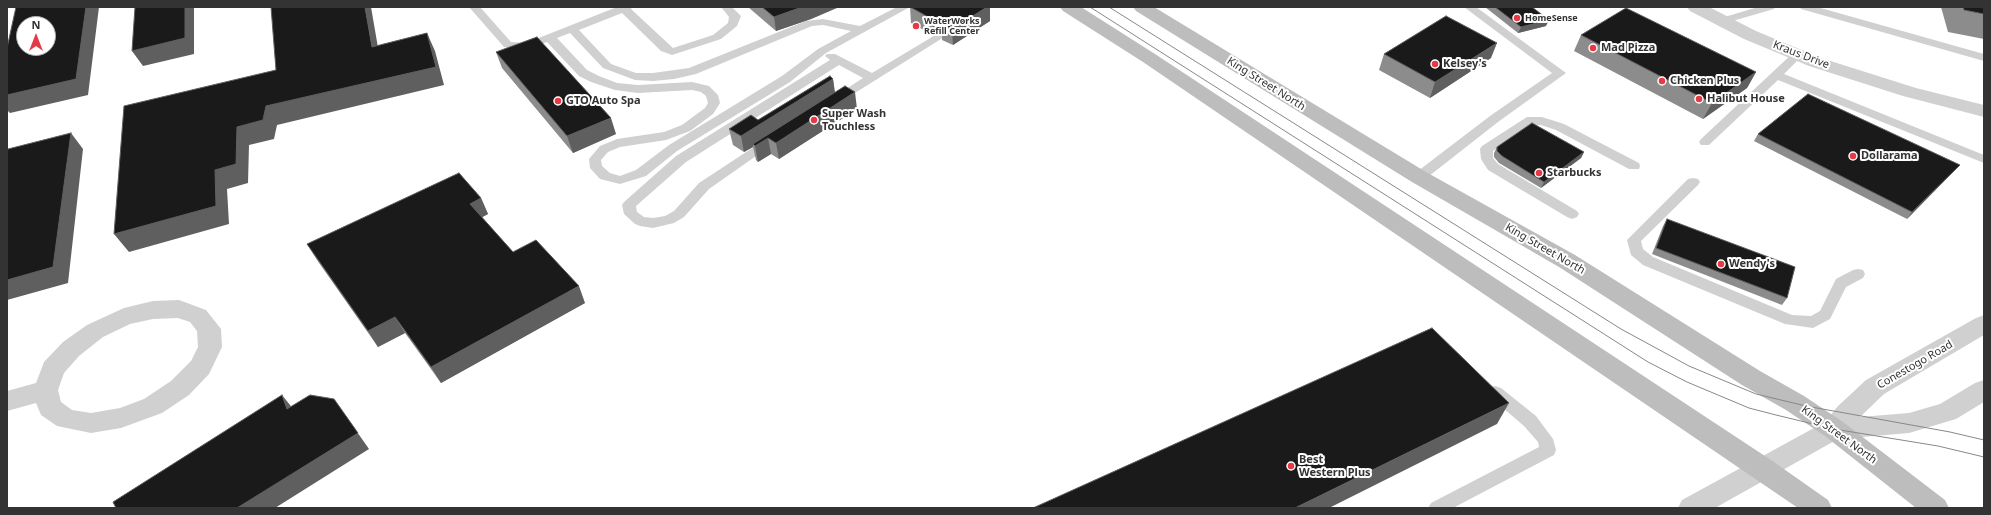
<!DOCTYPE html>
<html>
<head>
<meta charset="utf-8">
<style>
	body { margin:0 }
	#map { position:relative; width:1991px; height:515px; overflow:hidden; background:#fff; font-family:"Noto Sans",sans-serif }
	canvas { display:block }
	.frame { position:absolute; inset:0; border:8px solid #333; pointer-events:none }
	.north { position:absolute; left:16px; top:16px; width:40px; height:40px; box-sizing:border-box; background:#fff; border:1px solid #adadad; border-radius:50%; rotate:0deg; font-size:11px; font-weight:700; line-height:16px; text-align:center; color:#333 }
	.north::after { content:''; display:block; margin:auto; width:14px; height:18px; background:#e63946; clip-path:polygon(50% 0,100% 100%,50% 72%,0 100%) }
</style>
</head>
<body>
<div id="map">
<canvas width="1991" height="515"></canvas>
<div class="frame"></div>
<div class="north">N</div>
</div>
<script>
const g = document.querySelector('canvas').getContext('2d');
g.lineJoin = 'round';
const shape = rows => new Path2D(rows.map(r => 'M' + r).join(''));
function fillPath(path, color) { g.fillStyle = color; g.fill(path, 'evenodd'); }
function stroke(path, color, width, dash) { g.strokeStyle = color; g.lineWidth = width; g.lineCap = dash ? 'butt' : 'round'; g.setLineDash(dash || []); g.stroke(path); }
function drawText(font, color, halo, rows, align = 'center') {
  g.font = font + ' "Noto Sans",sans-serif'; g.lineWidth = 4; g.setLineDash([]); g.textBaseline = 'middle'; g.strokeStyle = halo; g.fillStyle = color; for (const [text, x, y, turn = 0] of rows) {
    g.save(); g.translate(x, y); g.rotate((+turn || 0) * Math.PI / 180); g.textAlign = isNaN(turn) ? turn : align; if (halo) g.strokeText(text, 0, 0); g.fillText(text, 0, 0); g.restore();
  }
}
const service = shape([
	[469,7,480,7,511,42,526,43,617,7,632,7,631,9,673,48,713,35,728,23,729,17,721,7,732,7,741,16,737,26,721,39,672,55,661,51,622,13,579,30,611,64,636,73,653,73,689,68,806,21,823,19,860,26,897,7,910,7,826,53,790,82,677,151,646,176,620,184,600,179,590,168,589,159,600,146,617,139,664,132,682,125,705,108,708,103,706,96,701,92,692,90,638,93,615,90,591,82,579,76,547,42,527,49,504,47,469,7],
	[823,25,851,31,818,49,782,76,669,145,636,170,620,176,610,173,602,166,601,160,608,152,620,147,666,140,690,131,713,114,720,103,718,95,709,86,692,82,638,85,617,83,599,76,587,70,557,38,570,33,603,68,635,80,653,81,674,79,696,74,812,26,823,25],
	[1464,7,1476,7,1566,73,1498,122,1424,180,1419,181,1414,180,1412,177,1414,174,1490,116,1552,73,1464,7],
	[1758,7,1775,7,1774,9,1722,24,1716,21,1718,19,1758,7],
	[1800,7,1817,7,1984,54,1984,61,1801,9,1800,7],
	[937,34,941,35,943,37,941,39,839,103,835,104,829,100,863,78,839,65,686,162,636,206,637,212,644,217,653,218,665,216,674,211,699,183,766,139,770,138,774,139,776,142,709,189,684,217,674,223,653,228,640,226,635,224,624,214,622,205,624,202,676,156,830,60,825,56,827,54,835,54,872,73,937,34],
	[1797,52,1803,55,1784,74,1984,155,1984,163,1778,80,1709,145,1701,145,1699,142,1701,139,1793,53,1797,52],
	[1527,117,1542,117,1564,124,1639,163,1640,166,1639,169,1629,169,1556,130,1541,125,1530,125,1493,151,1493,158,1498,164,1577,211,1579,214,1577,217,1572,219,1567,217,1488,170,1481,159,1480,149,1482,146,1527,117],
	[1693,178,1698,179,1700,182,1698,185,1641,241,1643,249,1653,257,1792,315,1811,316,1820,311,1836,279,1853,270,1858,269,1863,270,1865,274,1863,278,1846,287,1830,319,1813,328,1785,324,1643,265,1631,255,1627,240,1688,179,1693,178],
	[1495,386,1501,388,1536,416,1553,439,1556,450,1554,455,1453,508,1428,508,1431,503,1539,447,1538,442,1524,426,1489,396,1487,392,1489,388,1495,386]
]);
const minor = shape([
	[1687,7,1709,7,1756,31,1821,58,1916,88,1984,105,1984,117,1903,96,1809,66,1744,39,1690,11,1687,7],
	[179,300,206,310,221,329,222,347,209,374,189,395,162,413,121,428,91,433,57,426,41,415,36,403,7,411,7,391,36,383,44,362,63,342,87,325,124,308,153,301,179,300],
	[178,318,190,322,197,331,198,347,191,361,171,381,144,399,120,408,91,413,72,410,61,402,58,390,64,373,79,356,103,337,130,324,153,319,178,318],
	[1984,315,1984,335,1884,394,1860,417,1909,413,1940,404,1975,383,1984,380,1984,402,1956,419,1909,433,1838,439,1715,508,1678,508,1682,500,1825,422,1838,406,1866,380,1976,318,1984,315]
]);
const secondary = shape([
	[1060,7,1081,7,1155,54,1771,460,1828,500,1832,508,1798,508,1143,62,1063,11,1060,7],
	[1133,7,1154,7,1426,172,1575,255,1760,371,1804,396,1843,422,1945,500,1949,508,1916,508,1825,436,1786,410,1742,385,1559,267,1412,182,1136,11,1133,7]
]);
const tram = shape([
	[1090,7,1648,362,1687,382,1749,408,1776,415,1834,429,1938,446,1984,457],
	[1109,7,1621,329,1689,366,1756,394,1806,406,1950,432,1984,440]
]);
const wall = shape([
	[748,7,839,7,811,19,776,31],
	[910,7,990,7,990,21,953,45,942,40,942,34,941,34,937,33,933,35,911,23],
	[1485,7,1537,7,1533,8,1546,26,1518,33],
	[1941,7,1984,7,1984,39,1948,32],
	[1581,35,1756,72,1747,88,1703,119,1574,51],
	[496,52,616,134,573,153,502,68],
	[1384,54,1491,58,1430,98,1379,70],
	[833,79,835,92,857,109,779,159,771,154,758,162,756,160,753,147,744,152,733,145,729,129,758,120],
	[1758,134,1954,171,1907,219,1754,141],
	[1497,147,1584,152,1581,158,1541,188,1499,163,1494,157,1494,153],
	[481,198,488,214,482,217,513,252,585,303,441,383,405,333,378,347,317,260,307,244],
	[1667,219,1787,298,1782,305,1652,254,1663,226]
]);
const shadedWall = shape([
	[86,7,99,7,88,95,10,113,7,110,7,95],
	[185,7,194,7,194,54,143,66,132,51],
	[365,7,371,7,381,65,372,47],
	[802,7,839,7,811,19,776,31,774,17],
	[987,7,990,7,990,21,953,45,952,29],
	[937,17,937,33,933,35,932,19],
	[1549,20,1546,26,1518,33,1521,27],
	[427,33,435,51,444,85,277,125,274,139,249,145,248,183,227,189,229,224,129,252,114,234,215,170,237,127,266,106],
	[1497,43,1491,58,1430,98,1435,82],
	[1756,72,1747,88,1703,119,1712,103],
	[833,79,835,95,753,144,753,147,744,152,741,136],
	[855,92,857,109,779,159,776,143],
	[611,118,616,134,573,153,567,136],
	[71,133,83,149,68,283,7,300,7,280],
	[768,138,771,154,758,162,755,146],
	[1584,152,1581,158,1541,188,1544,182],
	[1960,165,1954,171,1907,219,1912,212],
	[481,198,488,214,477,220,470,204],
	[579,286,585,303,441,383,431,367],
	[395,317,405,333,378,347,368,331],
	[282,395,294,410,287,409],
	[334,399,369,449,275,508,237,508],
	[1509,403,1497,424,1329,508,1295,508]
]);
const building = shape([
	[16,7,86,7,76,79,7,95,7,48,16,7],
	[24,24,48,24,48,48,24,48,24,24],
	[135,7,185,7,185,38,132,51,135,7],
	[271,7,365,7,372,47,427,33,436,67,266,106,263,120,237,127,236,164,215,170,216,206,114,234,124,106,276,70,271,7],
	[762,7,802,7,774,17,762,7],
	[910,7,987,7,952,29,942,24,944,21,941,18,937,17,932,19,910,7],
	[1495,7,1532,7,1549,20,1521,27,1495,7],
	[1963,7,1984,7,1984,14,1964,10,1963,7],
	[1626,8,1756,72,1712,103,1581,35,1626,8],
	[1446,16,1497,43,1435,82,1384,54,1446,16],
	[537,37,611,118,567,136,496,52,537,37],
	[830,76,833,79,741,136,729,129,751,115,758,120,830,76],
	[845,86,855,92,776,143,768,138,755,146,753,144,845,86],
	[1808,94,1960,165,1912,212,1758,134,1808,94],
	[1532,123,1584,152,1544,182,1502,156,1497,151,1497,147,1532,123],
	[71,133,53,267,7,280,7,152,8,149,71,133],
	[459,173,481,198,470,204,513,252,536,240,579,286,431,367,395,317,368,331,307,244,459,173],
	[1667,219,1795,267,1787,298,1656,248,1667,219],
	[1432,328,1509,403,1295,508,1033,508,1432,328],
	[282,395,287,409,310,395,334,399,358,433,237,508,116,508,113,502,282,395]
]);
const markers = [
	[1517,18,4,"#e63946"],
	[916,26,4,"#e63946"],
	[1593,48,4,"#e63946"],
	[1435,64,4,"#e63946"],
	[1662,81,4,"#e63946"],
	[1699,99,4,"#e63946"],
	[558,101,4,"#e63946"],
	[814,120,4,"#e63946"],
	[1853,156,4,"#e63946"],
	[1539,173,4,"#e63946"],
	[1721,264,4,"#e63946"],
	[1291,466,4,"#e63946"]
];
const farPoinames = [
	["HomeSense",1525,18],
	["WaterWorks",924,21],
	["Refill Center",924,31]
];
const poiNames = [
	["Mad Pizza",1601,48],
	["Kelsey's",1443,64],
	["Chicken Plus",1670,81],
	["Halibut House",1707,99],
	["GTO Auto Spa",566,101],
	["Super Wash",822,114],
	["Touchless",822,127],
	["Dollarama",1861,156],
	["Starbucks",1547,173],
	["Wendy's",1729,264],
	["Best",1299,460],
	["Western Plus",1299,473]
];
const streetNames = [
	["Kraus Drive",1801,55,21],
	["King Street North",1266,84,32],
	["King Street North",1545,249,30],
	["Conestogo Road",1915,365,-30],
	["King Street North",1839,435,36]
];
fillPath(service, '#d0d0d0');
fillPath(minor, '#d0d0d0');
fillPath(secondary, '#bdbdbd');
stroke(tram, '#888', 1);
fillPath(wall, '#8c8c8c');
fillPath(shadedWall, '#5f5f5f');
fillPath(building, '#1a1a1a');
stroke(building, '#5f5f5f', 1);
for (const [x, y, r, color] of markers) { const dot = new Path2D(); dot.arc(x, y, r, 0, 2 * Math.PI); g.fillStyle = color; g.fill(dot); stroke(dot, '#fff', 1.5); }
drawText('bold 9px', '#333', '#fff', farPoinames, 'left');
drawText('bold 11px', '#333', '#fff', poiNames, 'left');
drawText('11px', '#333', '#fff', streetNames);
</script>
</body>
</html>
